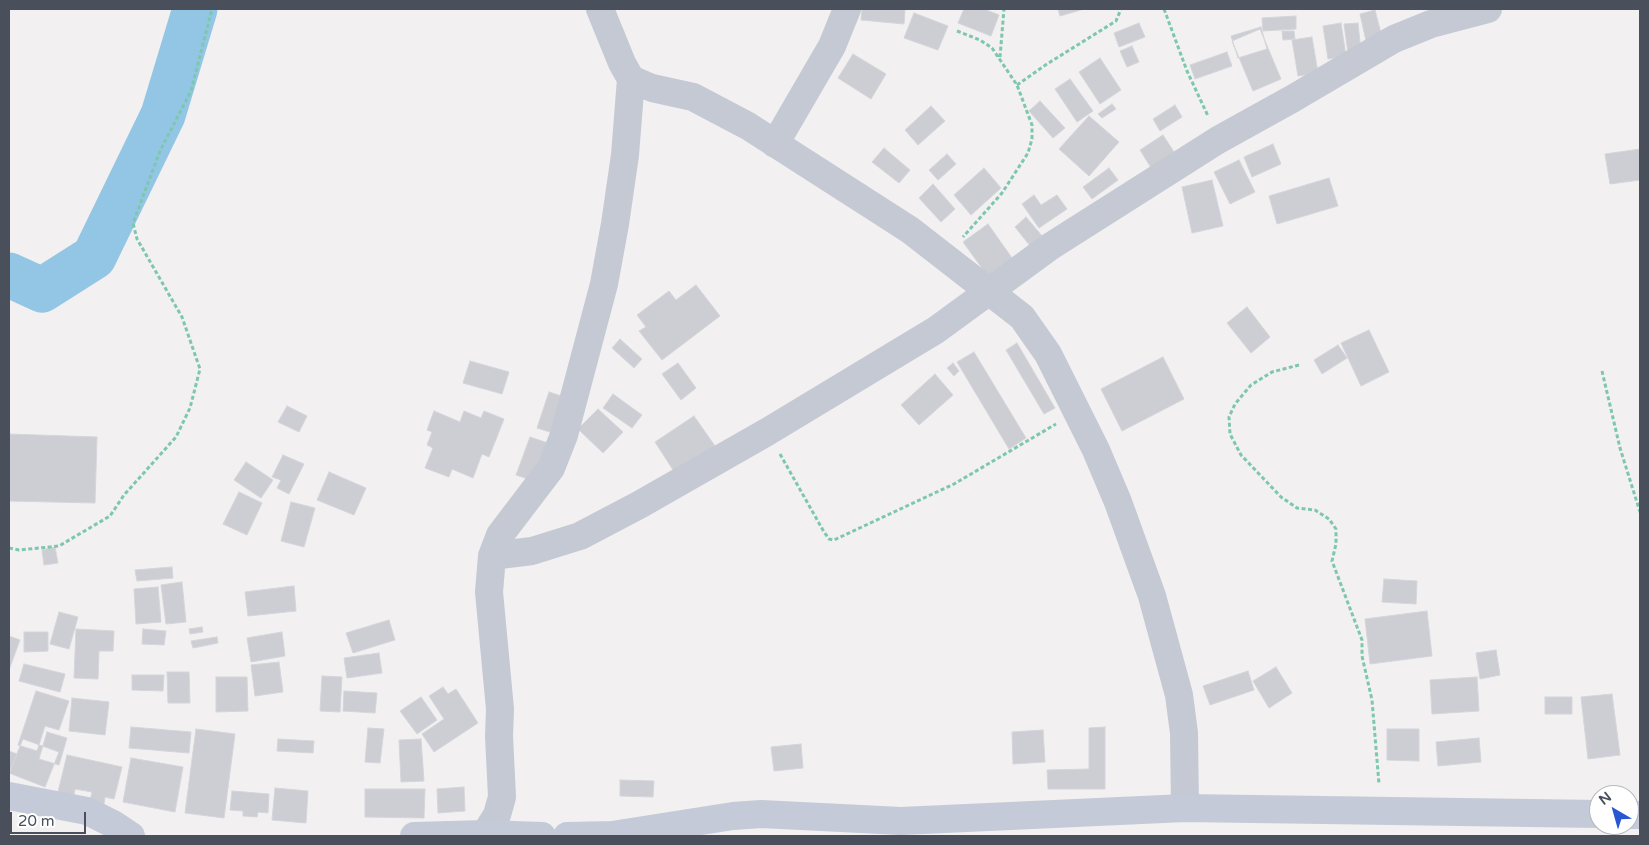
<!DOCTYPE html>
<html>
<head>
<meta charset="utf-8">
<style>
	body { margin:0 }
	#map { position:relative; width:1649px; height:845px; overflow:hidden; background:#f2f0f0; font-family:"Varela Round",sans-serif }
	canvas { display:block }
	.frame { position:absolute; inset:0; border:10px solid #49505b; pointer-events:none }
	.north { position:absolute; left:1589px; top:785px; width:50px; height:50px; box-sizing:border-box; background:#fff; border:1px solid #b6b9bd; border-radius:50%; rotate:322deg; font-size:14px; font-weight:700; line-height:20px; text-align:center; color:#49505b }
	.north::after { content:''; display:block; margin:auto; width:18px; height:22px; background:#2956d3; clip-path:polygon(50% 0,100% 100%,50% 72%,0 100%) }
	.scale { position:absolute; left:10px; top:812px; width:76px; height:22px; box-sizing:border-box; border:2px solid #49505b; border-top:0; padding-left:6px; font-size:15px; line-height:18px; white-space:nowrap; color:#49505b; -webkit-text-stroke:4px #fff; paint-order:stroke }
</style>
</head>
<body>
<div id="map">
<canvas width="1649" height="845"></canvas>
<div class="frame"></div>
<div class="north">N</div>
<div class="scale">20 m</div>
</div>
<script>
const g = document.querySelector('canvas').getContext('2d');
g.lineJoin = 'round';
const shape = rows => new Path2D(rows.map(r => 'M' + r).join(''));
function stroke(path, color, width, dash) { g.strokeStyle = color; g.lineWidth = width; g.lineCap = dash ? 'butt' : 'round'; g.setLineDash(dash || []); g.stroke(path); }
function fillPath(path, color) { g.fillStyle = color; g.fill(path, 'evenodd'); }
const river = shape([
	[9,275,42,290,94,257,163,115,195,9]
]);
const building = shape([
	[862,9,905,10,904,24,861,20,862,9],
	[964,9,984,9,999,15,991,36,958,23,964,9],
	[1058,9,1084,9,1060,16,1058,9],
	[1375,10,1382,37,1366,41,1360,14,1375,10],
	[914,13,948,26,938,50,904,38,914,13],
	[1296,16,1296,29,1263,31,1262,18,1296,16],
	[1139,23,1145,37,1119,47,1114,33,1139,23],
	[1341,23,1346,56,1328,59,1323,26,1341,23],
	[1358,23,1361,52,1348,53,1344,24,1358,23],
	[1261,27,1267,49,1238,58,1231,36,1261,27],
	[1260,29,1281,79,1253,91,1232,41,1260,29],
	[1282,31,1294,31,1295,39,1283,40,1282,31],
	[1312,37,1318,73,1298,76,1292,40,1312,37],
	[1132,46,1139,62,1127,67,1120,51,1132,46],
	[1227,52,1232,66,1195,79,1190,65,1227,52],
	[853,54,886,74,871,99,838,78,853,54],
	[1100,58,1121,90,1100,104,1079,72,1100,58],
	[1070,79,1093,111,1077,122,1055,89,1070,79],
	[1040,101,1065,128,1053,138,1029,111,1040,101],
	[1112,104,1116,109,1102,118,1098,114,1112,104],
	[1175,105,1182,117,1160,131,1153,119,1175,105],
	[931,106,945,121,918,145,905,130,931,106],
	[1089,116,1119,142,1089,176,1059,149,1089,116],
	[1163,135,1176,155,1153,171,1140,150,1163,135],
	[1273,144,1281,164,1252,177,1244,157,1273,144],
	[884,148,910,170,899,183,872,162,884,148],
	[1640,149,1640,180,1610,184,1605,154,1640,149],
	[947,154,956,164,938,180,929,170,947,154],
	[1239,160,1255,192,1230,204,1214,172,1239,160],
	[984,168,1001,188,971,215,954,195,984,168],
	[1109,168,1118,180,1092,199,1083,187,1109,168],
	[1329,178,1338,206,1277,224,1269,196,1329,178],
	[1212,180,1223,226,1192,233,1182,187,1212,180],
	[933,184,955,209,941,222,919,198,933,184],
	[1034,195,1041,205,1057,195,1067,209,1039,228,1022,204,1034,195],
	[1026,217,1043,237,1031,247,1015,227,1026,217],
	[988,224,1017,265,992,282,963,242,988,224],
	[696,285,720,316,662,360,639,331,646,327,637,315,669,291,676,300,696,285],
	[1247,307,1270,337,1251,353,1227,323,1247,307],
	[1369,330,1389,372,1361,386,1341,343,1369,330],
	[620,339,642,359,634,368,612,348,620,339],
	[1017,343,1055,408,1044,414,1006,350,1017,343],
	[1338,345,1347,358,1322,374,1314,360,1338,345],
	[974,352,1026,438,1009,449,957,362,974,352],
	[1163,357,1184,399,1122,431,1101,389,1163,357],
	[470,361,509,372,502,394,463,383,470,361],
	[678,363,696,388,681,400,662,374,678,363],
	[953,363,959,371,954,376,947,368,953,363],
	[935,374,953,395,919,425,901,405,935,374],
	[549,392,568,398,556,434,537,428,549,392],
	[613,394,642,415,632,428,603,408,613,394],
	[287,406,307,416,299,432,278,422,287,406],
	[598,409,623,432,603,453,578,429,598,409],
	[434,411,460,422,464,411,481,418,484,411,504,419,489,457,482,454,473,478,452,469,449,477,425,468,433,448,427,445,432,432,427,430,434,411],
	[694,416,715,446,675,473,655,442,694,416],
	[9,434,97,437,95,503,9,501,9,434],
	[530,437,548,443,534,481,516,475,530,437],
	[283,455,304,464,289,494,277,488,281,480,272,477,283,455],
	[246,462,273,480,261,498,234,480,246,462],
	[329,472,366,488,354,515,317,500,329,472],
	[239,492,262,503,247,535,223,524,239,492],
	[291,502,315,508,304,547,281,541,291,502],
	[55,547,58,563,44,565,42,550,55,547],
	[172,567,173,578,137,581,135,570,172,567],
	[1384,579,1417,581,1416,604,1382,602,1384,579],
	[182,582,186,622,166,624,161,585,182,582],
	[294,586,296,611,248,616,245,592,294,586],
	[158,587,161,622,136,624,134,589,158,587],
	[1427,611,1432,656,1370,664,1365,619,1427,611],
	[59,612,78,617,69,649,50,644,59,612],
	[389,620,395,640,353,653,346,633,389,620],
	[202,627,203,632,190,634,189,629,202,627],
	[76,629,114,631,113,651,99,651,98,679,74,678,76,629],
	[143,629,166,631,164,645,142,644,143,629],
	[24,632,48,632,48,651,24,652,24,632],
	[282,632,285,656,251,662,247,638,282,632],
	[9,636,20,640,9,670,9,636],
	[217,637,218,643,193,648,191,641,217,637],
	[1496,650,1500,675,1480,679,1476,653,1496,650],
	[379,653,382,673,347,678,344,658,379,653],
	[279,662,283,692,255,696,251,665,279,662],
	[24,664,65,674,60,692,19,681,24,664],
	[1276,667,1292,693,1269,708,1253,681,1276,667],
	[1248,671,1254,690,1210,705,1203,686,1248,671],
	[167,672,189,672,190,703,168,703,167,672],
	[132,675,164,675,163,691,132,690,132,675],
	[322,676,342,677,340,712,320,711,322,676],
	[216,677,247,677,248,711,216,712,216,677],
	[1477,677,1479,711,1432,714,1430,680,1477,677],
	[443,687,448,694,456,689,478,723,434,752,422,734,444,719,429,696,443,687],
	[36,691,69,701,59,730,45,726,37,751,18,745,36,691],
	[344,691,377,693,375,713,343,711,344,691],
	[1612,694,1620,755,1588,759,1581,697,1612,694],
	[421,697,437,720,417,734,400,711,421,697],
	[1545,697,1572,697,1572,714,1545,714,1545,697],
	[72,698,109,702,105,735,69,731,72,698],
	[131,727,191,732,189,753,129,748,131,727],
	[1105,727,1105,789,1048,789,1047,770,1089,769,1089,728,1105,727],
	[368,728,384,729,380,763,365,762,368,728],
	[196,729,235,734,224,818,185,813,196,729],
	[1387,729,1419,729,1419,761,1387,760,1387,729],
	[1043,730,1045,762,1013,764,1012,732,1043,730],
	[47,732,67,738,59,765,39,759,47,732],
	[1479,738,1481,762,1438,766,1436,742,1479,738],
	[23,739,59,752,45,787,9,773,23,739],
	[278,739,314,741,313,753,277,751,278,739],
	[421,739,424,781,401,782,399,740,421,739],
	[801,744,803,768,774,771,771,747,801,744],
	[9,751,17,754,9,774,9,751],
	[67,755,122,767,114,799,105,797,104,804,90,801,92,792,75,789,74,796,58,792,67,755],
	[131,758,183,767,175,812,123,802,131,758],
	[620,780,654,781,653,797,620,796,620,780],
	[464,787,465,811,438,813,437,789,464,787],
	[275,788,308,791,306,823,272,820,275,788],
	[365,789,425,789,424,818,365,817,365,789],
	[232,791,269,794,268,813,258,812,257,817,243,816,243,811,230,810,232,791]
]);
const path = shape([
	[1164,9,1187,71,1208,116],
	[957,31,980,40,992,48,1017,85,1032,125,1032,139,1028,153,1002,193,963,237],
	[1000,57,1004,9],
	[1017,85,1047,64,1116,21,1121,9],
	[1299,365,1272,372,1251,385,1235,404,1229,417,1230,434,1241,455,1281,497,1297,508,1315,510,1329,519,1336,529,1336,544,1332,561,1362,640,1362,656,1372,700,1379,784],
	[1602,371,1620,448,1640,512],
	[780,454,824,532,829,539,834,540,954,484,1056,424],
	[9,548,19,550,59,546,110,516,124,495,176,437,190,408,200,369,182,317,137,239,133,223,160,151,191,91,212,9]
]);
const street = shape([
	[600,9,622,63,631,79,652,88,693,97,748,126,910,230,1022,317,1048,354,1096,450,1118,502,1152,596,1179,695,1184,733,1185,808],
	[775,144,832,46,847,9],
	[492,556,532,551,580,536,639,505,767,432,936,330,1051,246,1218,140,1292,99,1394,39,1431,24,1488,9],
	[485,834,497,815,502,797,499,736,500,709,489,592,492,556,500,535,551,468,564,435,604,284,615,224,625,155,631,79]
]);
const secondary = shape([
	[9,796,87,811,113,824,131,836],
	[1629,815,1640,815],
	[414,836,485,834,542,836],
	[567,836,612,835,733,816,761,814,901,821,1185,808,1599,814]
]);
stroke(river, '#93c6e5', 45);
fillPath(building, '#cdced4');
stroke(building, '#d4d5da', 1);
stroke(path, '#7dc7af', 3, [4, 2.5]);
stroke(street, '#c4c9d3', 28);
stroke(secondary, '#c4cad7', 28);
</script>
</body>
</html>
